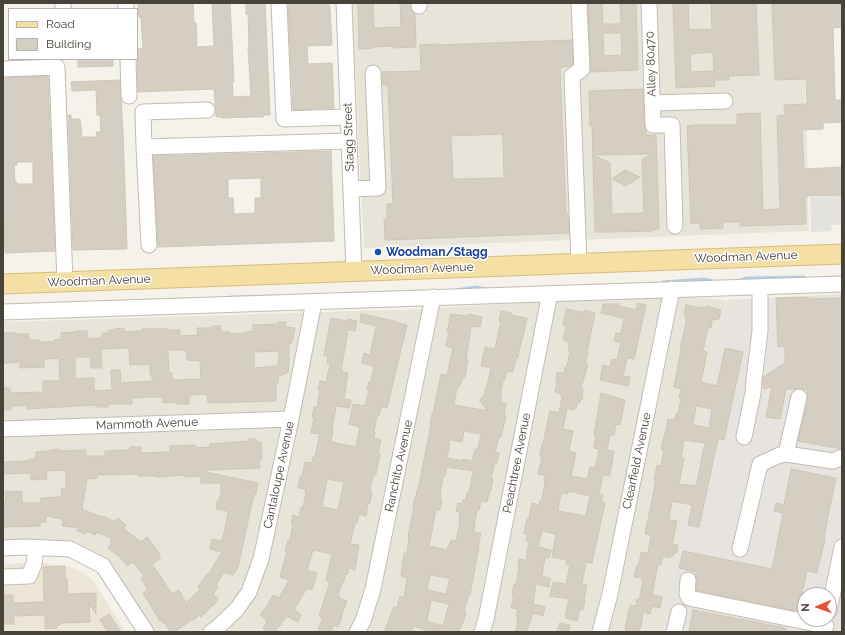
<!DOCTYPE html>
<html>
<head>
<meta charset="utf-8">
<style>
	body { margin:0 }
	#map { position:relative; width:845px; height:635px; overflow:hidden; background:#f4f2eb; font-family:Raleway,sans-serif }
	canvas { display:block }
	.frame { position:absolute; inset:0; border:4px solid #48433a; pointer-events:none }
	.legend { position:absolute; left:8px; top:8px; width:130px; height:52px; box-sizing:border-box; background:#fff; border:1px solid #b6b4b0; margin:0; padding:5px 7px; list-style:none; font-size:12px; color:#48433a }
	.legend li { display:flex; align-items:center; gap:8px; height:20px }
	.legend b { width:20px; border:1px solid #b6b4b0 }
	.north { position:absolute; left:797px; top:587px; width:40px; height:40px; box-sizing:border-box; background:#fff; border:1px solid #b6b4b0; border-radius:50%; rotate:268deg; font-size:11px; font-weight:700; line-height:16px; text-align:center; color:#48433a }
	.north::after { content:''; display:block; margin:auto; width:14px; height:18px; background:#e55132; clip-path:polygon(50% 0,100% 100%,50% 72%,0 100%) }
</style>
</head>
<body>
<div id="map">
<canvas width="845" height="635"></canvas>
<div class="frame"></div>
<ul class="legend">
<li><b style="height:5px;background:#f4e0a4"></b>Road</li>
<li><b style="height:11px;background:#d5cec2"></b>Building</li>
</ul>
<div class="north">N</div>
</div>
<script>
const g = document.querySelector('canvas').getContext('2d');
g.lineJoin = 'round';
function fillPath(path, color) { g.fillStyle = color; g.fill(path, 'evenodd'); }
const shape = rows => new Path2D(rows.map(r => 'M' + r).join(''));
function stroke(path, color, width, dash) { g.strokeStyle = color; g.lineWidth = width; g.lineCap = dash ? 'butt' : 'round'; g.setLineDash(dash || []); g.stroke(path); }
function drawText(font, color, halo, rows, align = 'center') {
  g.font = font + ' Raleway,sans-serif'; g.lineWidth = 3; g.setLineDash([]); g.textBaseline = 'middle'; g.strokeStyle = halo; g.fillStyle = color; for (const [text, x, y, turn = 0] of rows) {
    g.save(); g.translate(x, y); g.rotate((+turn || 0) * Math.PI / 180); g.textAlign = isNaN(turn) ? turn : align; if (halo) g.strokeText(text, 0, 0); g.fillText(text, 0, 0); g.restore();
  }
}
const residential = shape([
	[352,3,803,3,809,231,364,248],
	[659,295,727,300,661,632,155,632,108,563,88,550,73,543,36,539,3,540,3,322,419,309]
]);
const industrial = shape([
	[842,294,842,632,661,632,727,300],
	[805,595,829,595,829,619,805,619]
]);
const education = shape([
	[46,563,71,567,82,572,92,579,126,632,3,632,3,564]
]);
const parking = shape([
	[842,196,842,225,831,225,832,231,811,232,810,197]
]);
const stream = shape([
	[739,281,746,278,804,277],
	[663,282,704,279,717,282],
	[456,290,475,287,486,289],
	[231,297,273,296]
]);
const building = shape([
	[138,3,193,3,194,23,196,23,197,47,214,46,212,3,230,3,234,82,232,82,233,97,251,96,248,47,249,47,248,14,246,14,246,3,265,3,270,115,263,115,263,117,249,117,222,118,222,117,216,117,214,89,138,92,137,49,143,49,141,17,139,17,138,3],
	[288,3,329,3,329,7,330,7,332,45,307,46,308,64,332,63,334,108,333,108,293,110,288,3],
	[358,3,373,3,374,28,401,27,400,3,410,3,411,10,415,14,416,47,393,48,393,46,373,47,373,48,359,49,358,3],
	[588,3,602,3,603,24,621,24,620,3,636,3,638,70,590,72,591,69,588,3],
	[603,33,621,33,622,55,604,56,603,33],
	[673,3,688,3,689,30,712,29,711,3,756,3,759,75,729,76,729,80,714,80,715,86,676,88,673,3],
	[713,52,714,71,691,72,690,54,713,52],
	[772,3,842,3,842,27,833,28,835,100,842,100,842,122,823,123,823,129,802,130,804,169,842,167,842,195,805,196,806,224,740,226,740,222,723,222,723,228,700,229,700,223,691,224,687,126,690,126,690,125,737,125,737,114,760,113,763,210,780,209,777,116,785,115,784,105,807,104,806,79,775,80,772,3],
	[572,40,573,64,570,66,567,66,567,67,560,67,566,214,568,214,569,233,385,240,384,220,387,220,387,204,393,204,388,85,383,85,382,72,421,71,420,45,438,44,438,45,572,40],
	[503,134,504,178,453,179,451,136,503,134],
	[78,59,113,59,113,66,78,67,78,59],
	[48,76,55,251,5,253,3,205,3,78,48,76],
	[17,162,33,162,33,184,17,184,17,182,15,182,14,165,17,165,17,162],
	[120,80,123,131,127,249,73,250,68,115,71,115,71,119,80,119,82,137,97,137,96,132,101,132,100,115,97,115,96,90,72,91,71,82,120,80],
	[643,89,644,125,646,131,646,135,656,135,659,229,652,230,652,231,613,232,595,232,592,126,590,126,589,91,643,89],
	[651,154,642,160,644,213,612,214,610,163,593,155,651,154],
	[331,151,334,241,158,247,153,156,331,151],
	[261,178,261,198,255,198,255,213,234,214,233,198,228,198,228,179,261,178],
	[625,170,640,177,626,186,612,179,625,170],
	[808,297,808,299,842,298,842,449,798,441,808,399,807,393,808,389,786,389,780,419,766,417,772,386,764,389,763,386,763,377,785,363,785,346,778,347,776,298,808,297],
	[638,303,646,305,634,359,627,358,623,376,630,377,628,386,600,380,603,365,610,367,612,359,617,360,621,342,614,341,616,333,621,334,624,318,601,313,603,304,619,304,618,306,636,310,638,303],
	[686,305,700,308,700,307,706,308,707,306,721,310,719,319,712,320,711,328,708,328,703,351,707,352,701,382,717,386,725,348,743,352,724,440,718,439,699,527,688,525,692,505,672,501,669,520,677,521,672,544,678,545,677,552,670,558,663,556,661,565,658,564,652,595,662,597,660,608,652,606,650,614,643,612,641,627,640,627,639,632,626,632,626,630,625,629,630,605,636,606,637,599,639,600,643,581,642,580,642,578,634,577,637,565,639,565,641,552,648,553,651,535,645,534,656,480,654,480,657,465,661,466,664,450,661,449,665,432,666,432,668,419,675,420,676,414,678,414,681,399,679,398,681,389,674,387,681,350,680,349,686,323,686,316,684,315,686,305],
	[696,406,712,409,709,428,693,425,696,406],
	[684,440,705,443,696,486,679,484,684,458,681,458,684,440],
	[566,309,580,312,584,312,585,310,595,313,587,352,588,352,585,364,588,364,581,388,583,389,582,400,580,400,580,403,577,403,576,409,574,408,573,410,567,408,563,429,573,431,569,451,576,453,571,476,587,479,590,467,595,468,599,449,594,448,596,435,594,435,601,393,625,400,620,425,616,424,614,435,610,435,607,450,614,451,610,476,603,475,599,494,603,495,601,502,605,503,592,563,586,562,582,584,587,585,584,599,585,600,583,610,580,609,577,621,565,618,569,599,550,596,553,582,566,584,570,565,566,564,567,560,552,557,556,534,542,531,538,547,551,550,549,558,545,557,542,576,550,578,549,587,536,584,533,604,545,607,543,616,533,613,526,632,515,632,518,623,517,623,518,616,516,616,518,609,511,608,514,595,512,595,514,584,516,585,519,568,518,568,519,559,526,560,529,542,526,541,528,534,524,534,527,519,529,519,532,503,539,505,540,500,542,500,545,482,544,481,545,475,538,474,542,457,540,456,541,449,544,439,550,411,559,413,562,397,561,397,561,394,555,392,557,381,556,381,557,372,564,373,565,367,567,367,570,351,568,351,570,342,563,340,566,328,565,327,565,326,563,325,566,309],
	[568,491,590,496,586,516,558,511,561,493,568,494,568,491],
	[501,311,511,313,511,315,527,318,523,337,522,337,518,358,516,358,513,372,507,371,505,380,503,380,500,396,502,396,500,402,506,404,504,416,506,416,501,437,499,437,495,452,499,453,497,463,495,462,491,479,493,479,491,490,490,490,487,502,481,501,479,510,477,510,474,526,475,526,474,532,481,533,478,546,479,546,470,595,469,594,464,611,466,612,463,623,462,623,459,632,432,632,414,626,411,632,384,632,394,607,397,608,400,596,404,598,407,578,401,576,404,553,407,553,409,537,408,537,414,507,413,506,415,497,416,498,417,490,418,490,431,425,430,424,432,414,433,414,441,374,447,375,453,348,446,346,449,332,447,332,451,314,467,316,468,314,482,317,480,327,471,326,466,360,468,360,465,377,463,377,459,387,457,387,454,405,488,411,479,400,484,396,486,386,487,386,491,368,481,366,485,347,495,349,501,321,499,321,501,311],
	[464,431,481,434,478,448,475,450,472,461,462,459,462,460,459,461,459,460,447,458,450,440,462,442,464,431],
	[447,467,473,471,469,493,467,493,466,500,463,500,462,504,458,503,456,511,460,512,459,522,460,522,456,541,451,540,449,546,448,546,447,550,429,546,433,526,436,509,440,510,442,500,440,499,441,495,440,494,443,476,445,476,447,467],
	[430,575,450,578,446,594,427,590,430,575],
	[431,600,449,604,443,626,427,621,431,600],
	[361,314,395,321,395,322,407,325,387,408,381,407,379,416,377,416,374,432,375,432,374,438,381,440,378,453,380,454,376,474,375,475,373,475,370,491,372,492,370,503,368,503,366,516,359,514,357,523,355,523,354,527,350,544,359,545,355,570,349,568,347,575,345,574,344,581,343,581,338,595,340,596,339,598,347,601,341,617,342,617,338,627,334,625,331,632,317,632,323,618,319,616,330,582,326,580,332,554,313,550,307,570,317,573,312,590,307,588,294,610,301,615,298,622,287,616,275,632,268,632,263,628,267,622,266,622,267,620,260,615,267,606,273,595,279,598,289,580,280,577,287,551,285,551,288,540,290,541,293,524,291,524,293,515,299,517,301,507,303,508,306,492,305,492,305,489,298,488,300,476,302,477,305,462,312,463,313,457,315,457,319,437,318,437,319,434,311,433,314,418,312,418,314,407,317,407,320,390,318,390,320,381,326,382,330,364,327,363,328,356,324,356,331,318,347,321,348,319,357,321,355,331,348,330,341,371,348,373,344,399,351,400,349,408,336,406,332,431,333,431,331,442,356,447,360,427,349,424,353,404,365,406,369,390,367,390,369,382,371,382,374,366,362,363,364,353,370,355,376,326,360,322,361,314],
	[327,479,344,482,338,510,322,507,327,479],
	[278,322,286,322,286,327,295,328,292,343,289,343,289,363,288,372,278,377,278,384,276,385,276,401,208,403,207,394,191,395,191,396,189,397,189,404,177,404,177,402,163,403,163,397,149,397,132,398,132,404,108,404,108,407,97,407,97,405,77,406,27,409,27,405,11,406,11,410,3,410,3,388,10,388,11,393,43,392,43,381,60,381,59,358,44,359,44,367,20,368,20,362,3,363,3,335,5,335,5,333,16,333,16,334,29,334,29,340,39,340,39,342,54,342,54,340,61,339,61,333,75,332,75,331,87,331,88,339,102,338,102,333,109,333,109,330,114,330,114,329,124,328,124,332,142,331,142,329,169,329,169,330,180,330,180,336,198,335,197,328,212,328,212,326,221,326,221,332,230,332,230,334,247,333,247,332,253,331,253,325,278,324,278,322],
	[129,348,130,365,150,364,150,372,153,381,121,383,120,370,111,370,112,390,94,391,94,378,75,379,75,357,90,357,91,368,102,368,101,349,129,348],
	[168,350,186,350,187,360,200,361,201,379,172,380,172,373,169,373,168,350],
	[279,351,278,366,254,368,254,352,279,351],
	[249,439,256,439,257,442,261,442,262,460,259,460,260,468,206,470,206,472,258,483,256,494,254,494,238,567,233,575,229,573,228,574,224,572,216,585,218,586,213,595,218,598,214,605,213,605,201,617,199,615,194,620,193,619,174,632,170,632,165,623,164,624,162,620,160,621,143,593,148,590,141,578,144,576,133,562,127,566,121,558,108,548,112,542,111,541,112,539,97,532,95,535,87,531,85,534,77,531,78,528,62,526,63,519,46,516,46,522,40,522,40,526,3,527,3,502,6,502,5,492,22,491,22,503,41,503,41,498,62,497,61,489,66,489,66,470,46,471,47,479,31,480,31,473,3,474,3,462,29,461,29,459,36,459,36,452,50,451,50,450,60,449,60,451,86,450,86,456,105,456,105,451,130,450,130,447,141,447,141,453,171,452,170,446,195,445,195,448,210,447,210,444,249,441,249,439],
	[138,474,138,476,157,476,157,477,185,475,185,477,201,476,201,483,221,483,221,492,219,501,217,501,216,509,228,511,226,524,222,541,212,539,210,549,222,552,208,575,207,574,198,587,200,589,186,603,179,590,172,594,152,564,161,558,158,555,160,554,147,537,141,542,124,529,126,525,118,518,115,522,103,516,103,517,101,516,101,517,82,509,87,479,97,478,97,475,138,474],
	[791,469,836,478,826,527,824,539,825,539,820,561,819,561,817,573,807,571,798,611,696,590,697,581,696,575,696,572,679,568,683,551,772,569,783,513,774,511,776,503,784,505,791,469],
	[65,566,65,579,67,578,68,594,96,593,96,614,89,603,90,622,60,623,60,625,57,625,57,628,45,629,45,615,14,616,14,624,3,624,3,595,13,595,13,603,44,602,43,567,65,566],
	[693,610,786,628,786,632,689,632,693,610],
	[109,614,121,632,108,632,100,620,109,614],
	[560,623,570,625,568,632,557,632,560,623]
]);
const minor = shape([
	[63,3,63,9],
	[126,3,126,9],
	[279,3,284,119,348,117],
	[344,3,354,272],
	[649,3,653,125,672,125,675,226],
	[419,6,419,3],
	[128,59,129,96],
	[3,69,57,67,65,283],
	[652,103,725,101],
	[207,110,143,112,144,147,349,141],
	[144,147,149,245],
	[351,189,378,188,373,73],
	[579,264,572,76,582,69,579,3],
	[3,312,842,284],
	[3,429,291,419],
	[744,437,753,393,754,380,760,331,760,287],
	[786,454,799,397],
	[3,548,25,547,70,549,103,566,146,632],
	[740,549,760,464,780,455,786,454,833,461,840,458,842,458],
	[3,577,29,576,34,564,36,548],
	[688,580,687,594,689,598,826,626],
	[829,611,842,547],
	[211,632,216,629,237,609,249,592,261,559,291,419,314,302],
	[357,632,363,621,373,589,433,297],
	[482,632,486,619,548,303,551,294],
	[600,632,610,594,672,289],
	[674,632,679,612]
]);
const major = shape([
	[3,284,842,254]
]);
const markers = [
	[378,252,4,"#1a4fb4"]
];
const streetNames = [
	["Alley 80470",651,64,-92],
	["Stagg Street",349,137,-92],
	["Woodman Avenue",746,257,-2],
	["Woodman Avenue",422,269,-2],
	["Woodman Avenue",99,281,-2],
	["Mammoth Avenue",147,424,-2],
	["Clearfield Avenue",637,461,-78],
	["Peachtree Avenue",517,463,-79],
	["Ranchito Avenue",399,466,-78],
	["Cantaloupe Avenue",279,475,-78]
];
const transitNames = [
	["Woodman/Stagg",386,252]
];
fillPath(residential, '#e7e4da');
fillPath(industrial, '#e7e4e0');
fillPath(education, '#ece6d7');
fillPath(parking, '#e3e2df');
stroke(stream, '#afd0ea', 3);
fillPath(building, '#d5cec2');
stroke(building, '#cfc6b6', 1);
stroke(minor, '#c2bcb2', 17);
stroke(major, '#d9bd75', 21);
stroke(minor, '#fff', 15);
stroke(major, '#f4e0a4', 19);
for (const [x, y, r, color] of markers) { const dot = new Path2D(); dot.arc(x, y, r, 0, 2 * Math.PI); g.fillStyle = color; g.fill(dot); stroke(dot, '#fff', 1.5); }
drawText('12px', '#48433a', '#fff', streetNames);
drawText('bold 12px', '#164399', '#fff', transitNames, 'left');
</script>
</body>
</html>
